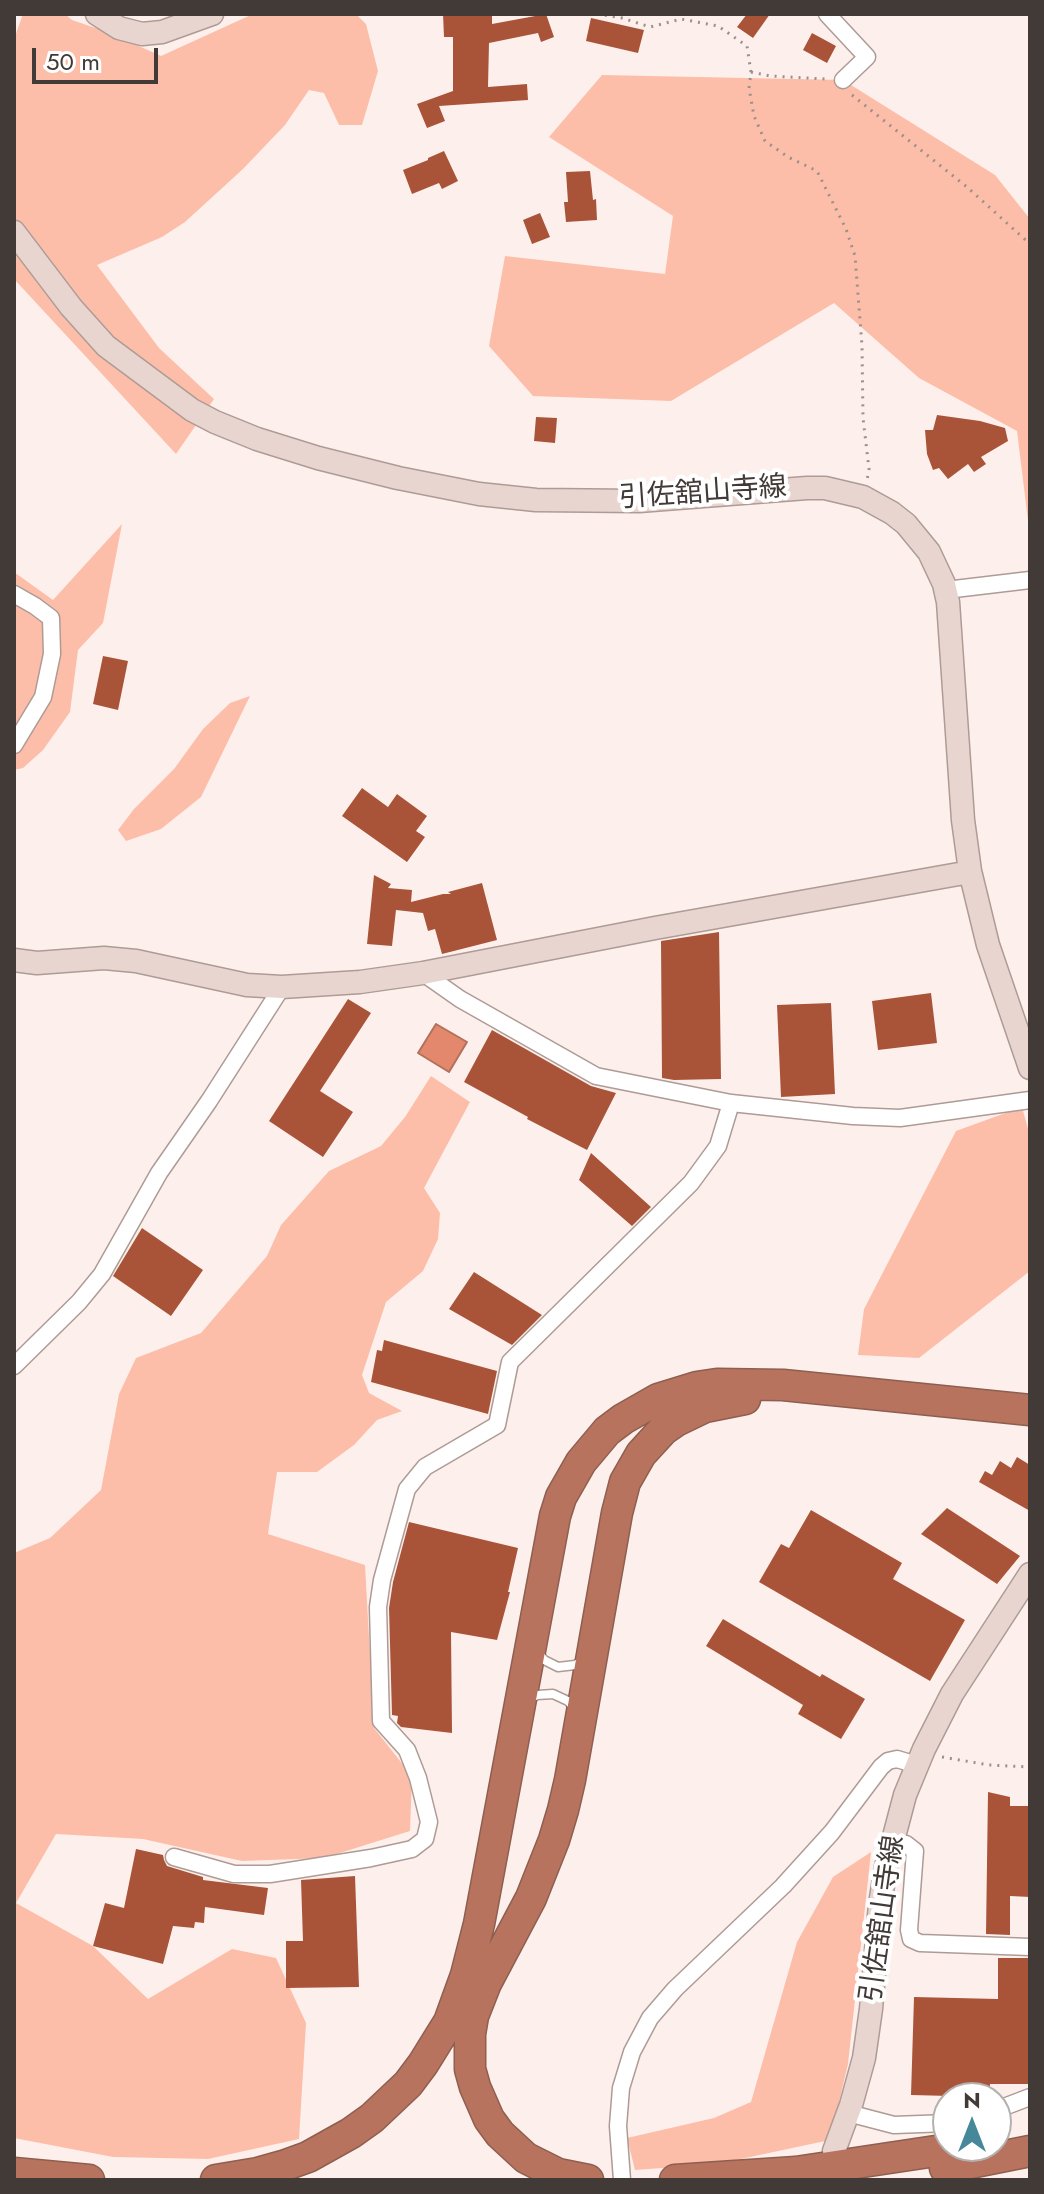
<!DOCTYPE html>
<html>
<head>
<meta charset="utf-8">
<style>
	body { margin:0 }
	#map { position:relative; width:1044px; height:2194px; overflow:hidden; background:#fdf0ec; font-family:Jost,sans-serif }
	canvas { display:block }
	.frame { position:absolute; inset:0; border:16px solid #423a37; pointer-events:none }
	.north { position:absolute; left:932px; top:2082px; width:80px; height:80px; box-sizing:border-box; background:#fff; border:2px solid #b3b0af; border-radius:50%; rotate:0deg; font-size:22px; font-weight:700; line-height:32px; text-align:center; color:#423a37 }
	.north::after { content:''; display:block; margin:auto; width:28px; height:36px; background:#468799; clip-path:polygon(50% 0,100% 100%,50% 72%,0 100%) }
	.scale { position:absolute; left:32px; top:48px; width:126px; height:36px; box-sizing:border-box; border:4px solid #423a37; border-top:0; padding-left:10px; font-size:24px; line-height:28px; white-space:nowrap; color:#423a37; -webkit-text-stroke:6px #fff; paint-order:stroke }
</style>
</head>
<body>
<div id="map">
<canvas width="1044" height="2194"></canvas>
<div class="frame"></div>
<div class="north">N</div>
<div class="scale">50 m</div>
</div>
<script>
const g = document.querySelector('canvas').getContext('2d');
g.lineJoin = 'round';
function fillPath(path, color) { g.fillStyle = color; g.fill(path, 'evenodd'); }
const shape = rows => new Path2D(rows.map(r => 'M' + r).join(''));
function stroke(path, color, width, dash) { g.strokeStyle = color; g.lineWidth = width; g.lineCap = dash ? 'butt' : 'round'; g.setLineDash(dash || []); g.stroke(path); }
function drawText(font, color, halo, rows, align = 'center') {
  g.font = font + ' Jost,"Noto Sans JP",sans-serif'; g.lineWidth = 8; g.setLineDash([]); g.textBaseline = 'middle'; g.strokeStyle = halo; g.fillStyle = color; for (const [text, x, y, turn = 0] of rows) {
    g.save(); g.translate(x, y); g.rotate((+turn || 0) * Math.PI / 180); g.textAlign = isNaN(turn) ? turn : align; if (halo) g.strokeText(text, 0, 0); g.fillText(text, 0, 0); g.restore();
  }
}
const green = shape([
	[23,14,65,14,72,20,110,33,161,56,253,14,356,14,366,24,378,71,362,125,339,125,324,93,309,90,285,125,243,169,185,222,162,237,97,265,159,348,214,399,176,454,14,279,14,39],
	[602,75,843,80,995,175,1030,219,1030,537,1017,431,919,378,834,303,671,401,533,396,489,346,505,256,665,274,673,216,549,137],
	[122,524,103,623,78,650,70,712,43,750,23,768,14,770,16,721,14,572,53,600],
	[250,696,201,797,161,829,126,841,118,830,134,809,174,769,203,729,230,703],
	[431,1076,470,1102,424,1188,440,1213,438,1239,423,1271,386,1302,362,1375,369,1393,402,1411,377,1420,354,1445,317,1472,277,1472,268,1534,365,1565,374,1728,412,1776,410,1831,324,1858,242,1861,143,1839,56,1834,16,1903,93,1946,148,1999,232,1949,276,1958,306,2023,299,2139,208,2159,113,2157,14,2138,14,1553,50,1538,101,1490,119,1394,136,1358,201,1333,267,1256,281,1225,329,1171,381,1146,405,1117],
	[1022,1107,1030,1136,1030,1271,919,1358,858,1355,864,1309,956,1131],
	[871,1852,848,2064,830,2140,717,2164,635,2170,627,2138,714,2118,751,2102,797,1942,833,1877]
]);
const water = shape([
	[436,1024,467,1042,449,1072,418,1053,436,1024]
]);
const building = shape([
	[443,14,492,14,492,24,546,14,554,37,541,42,538,33,489,43,488,87,527,84,528,100,439,106,445,121,427,128,417,104,453,91,453,37,444,37],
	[747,14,770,14,753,38,737,27],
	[591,18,644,30,638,53,586,41],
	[812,33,836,46,827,63,803,50],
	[444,151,458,181,442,189,439,183,412,194,403,170,428,160,428,158],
	[590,171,593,200,596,199,597,220,566,222,564,202,568,202,566,172],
	[540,213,550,237,532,244,523,220],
	[937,415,980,421,1005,428,1008,441,981,457,986,464,974,472,968,464,948,479,939,468,933,470,927,454,925,430,933,430],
	[536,417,557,418,555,443,534,441],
	[103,656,128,661,118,710,93,704],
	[362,788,388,807,397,794,427,816,416,831,425,837,407,862,342,816],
	[374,875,391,884,388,888,412,890,411,902,443,894,451,894,448,892,482,883,497,940,442,954,435,929,428,931,423,913,396,910,392,946,367,944],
	[719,932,721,1079,674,1080,662,1078,661,941],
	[931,993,937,1043,878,1050,872,1001],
	[348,999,371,1013,320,1091,353,1112,323,1157,269,1121],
	[831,1003,835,1094,781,1097,777,1005],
	[492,1030,591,1086,616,1093,587,1150,527,1119,528,1117,464,1082],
	[591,1153,651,1207,632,1226,579,1180],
	[142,1228,203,1270,171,1316,113,1276],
	[474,1272,542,1315,512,1345,449,1309],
	[384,1340,497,1371,488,1414,371,1382,377,1350,382,1351],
	[1017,1457,1030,1465,1030,1511,979,1482,985,1471,992,1475,1000,1461,1011,1468],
	[947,1508,1020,1556,997,1584,921,1534],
	[811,1510,902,1563,893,1579,965,1620,930,1681,759,1582,781,1544,789,1548],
	[409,1522,518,1548,508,1592,510,1592,497,1640,451,1632,452,1733,401,1727,397,1723,398,1716,392,1715,389,1608,393,1582],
	[723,1619,820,1677,822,1674,865,1699,841,1739,798,1714,803,1705,706,1646],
	[988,1792,1010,1797,1010,1806,1030,1806,1030,1897,1010,1896,1010,1935,986,1934],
	[136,1849,163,1855,164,1860,167,1866,203,1877,203,1880,268,1888,264,1915,205,1907,204,1923,195,1922,194,1928,173,1926,163,1964,93,1946,105,1903,124,1908],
	[355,1876,359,1987,286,1988,286,1941,303,1941,301,1880],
	[998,1958,1030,1958,1030,2084,990,2084,989,2097,911,2095,914,1997,998,1999]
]);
const path = shape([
	[597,14,622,18,650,27,681,19,718,26,747,46,751,72,749,88,754,116,765,141,788,157,817,171,846,229,855,256,862,346,863,418,869,469,867,480],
	[751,72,770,76,826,79],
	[852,95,967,187,1030,244],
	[942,1757,989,1765,1030,1767]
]);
const lane = shape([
	[538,1652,544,1660,558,1667,575,1665,582,1661],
	[530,1699,537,1695,553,1694,568,1701,574,1708]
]);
const street = shape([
	[827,14,867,57,843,80],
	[946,590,1030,580],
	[14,594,35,606,51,618,52,654,43,697,14,745],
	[423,973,460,999,596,1076,731,1103,853,1116,900,1118,1030,1100],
	[14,1366,79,1302,102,1274,159,1173,209,1101,282,987],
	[892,1841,906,1844,915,1851,909,1930,911,1939,920,1943,1030,1947],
	[174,1857,234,1874,270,1874,371,1858,412,1849,425,1839,429,1822,418,1778,407,1750,381,1721,378,1607,382,1580,407,1489,425,1467,497,1425,510,1362,691,1183,718,1146,731,1103],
	[996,2110,1030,2097],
	[848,2113,894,2125,948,2123],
	[622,2180,618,2126,621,2088,632,2052,650,2018,675,1989,783,1886,832,1832,881,1767,888,1761,897,1759,917,1765]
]);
const secondary = shape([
	[97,14,119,28,142,34,162,32,212,14],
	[14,232,71,307,106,346,192,410,215,422,257,439,318,458,398,478,479,494,536,500,639,501,807,488,825,488,863,497,892,513,906,524,929,552,944,584,948,602,963,820,970,871,988,945,1030,1068],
	[14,960,37,963,104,958,136,961,247,985,282,987,360,982,423,973,655,928,970,872],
	[834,2151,851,2105,864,2058,871,2009,880,1904,886,1867,905,1795,924,1749,952,1694,1030,1574]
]);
const highway = shape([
	[945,2168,1030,2151],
	[14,2173,89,2180],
	[216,2180,258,2173,283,2166,308,2157,351,2133,372,2118,408,2084,423,2064,449,2022,466,1975,479,1924,555,1516,561,1497,581,1462,607,1431,623,1419,658,1399,697,1387,717,1384,783,1385,1030,1410],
	[588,2180,558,2174,526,2158,500,2134,489,2119,475,2087,470,2069,470,2034,473,2016,486,1983,531,1898,554,1840,563,1810,570,1780,617,1513,625,1482,641,1454,663,1430,676,1421,705,1407,745,1399],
	[675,2180,796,2172,969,2146]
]);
const streetNames = [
	["引佐舘山寺線",703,494,-4],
	["引佐舘山寺線",884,1919,-82]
];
fillPath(green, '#fdbea9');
fillPath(water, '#e3886c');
stroke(water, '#b3715c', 2);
fillPath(building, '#a95439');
stroke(lane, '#ae9b95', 11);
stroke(street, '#ae9b95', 19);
stroke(secondary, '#ae9b95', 25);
stroke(highway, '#8e5f50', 33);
stroke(path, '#9a908c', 3, [2, 6]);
stroke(lane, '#fff', 8);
stroke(street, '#fff', 16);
stroke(secondary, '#e9d5cf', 22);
stroke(highway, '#b7735e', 30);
drawText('28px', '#423a37', '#fff', streetNames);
</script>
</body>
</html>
